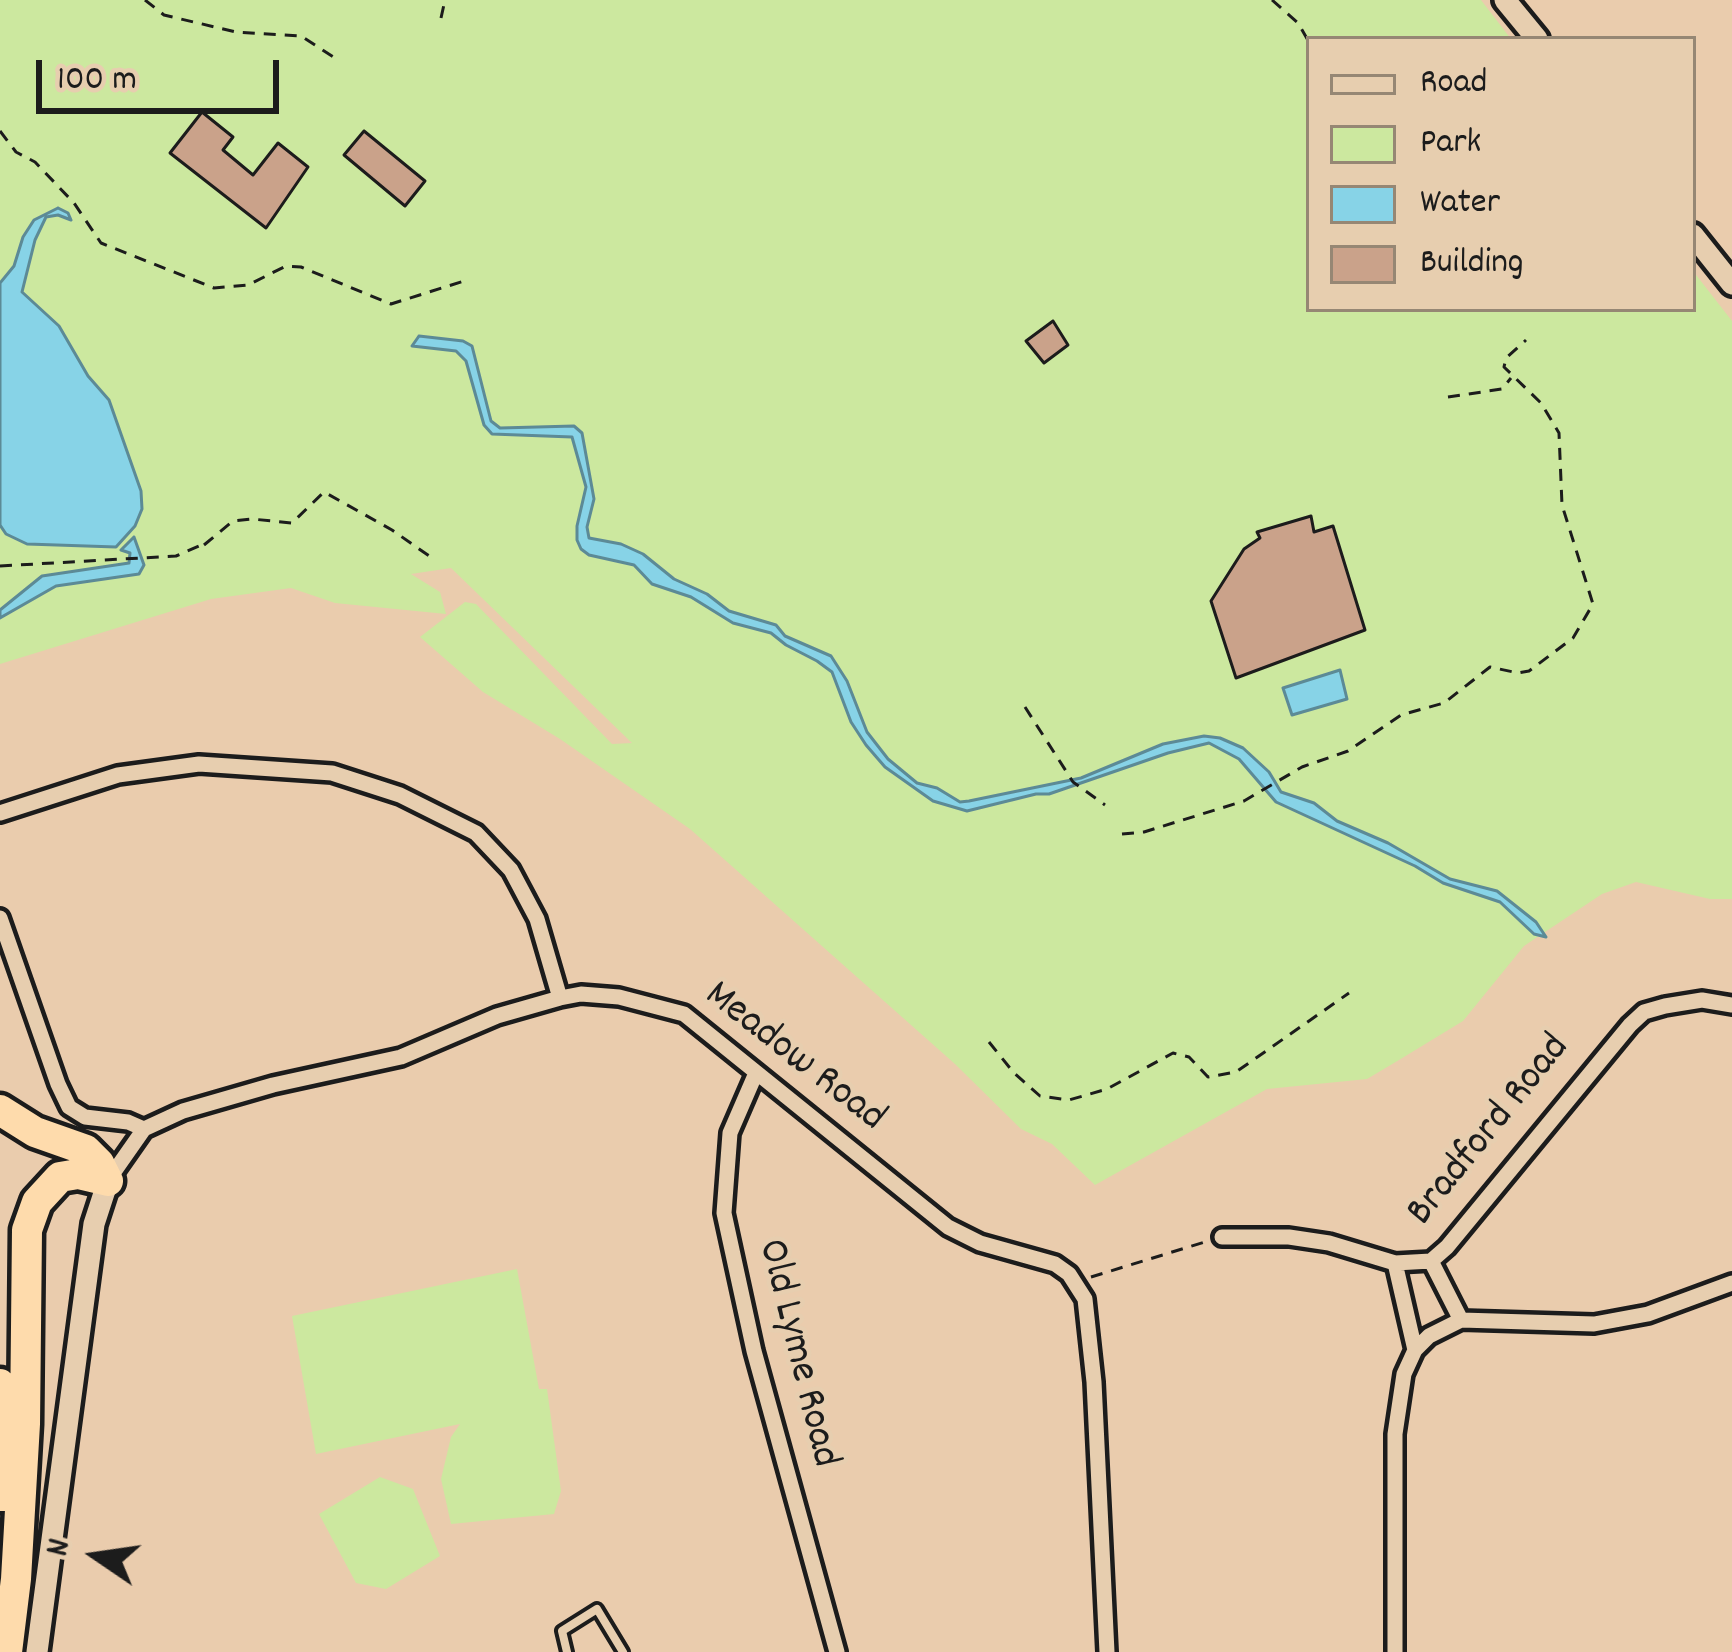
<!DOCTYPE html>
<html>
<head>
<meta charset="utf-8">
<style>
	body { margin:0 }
	#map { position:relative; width:1732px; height:1652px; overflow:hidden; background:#eaccad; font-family:Dekko,sans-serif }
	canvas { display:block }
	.legend { position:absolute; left:1306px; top:36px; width:390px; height:276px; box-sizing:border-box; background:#e7ceaf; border:3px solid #968774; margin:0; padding:15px 21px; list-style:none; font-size:36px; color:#1c1c1c }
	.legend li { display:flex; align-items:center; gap:24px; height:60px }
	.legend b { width:60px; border:3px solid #968774 }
	.north { position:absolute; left:36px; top:1496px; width:120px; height:120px; -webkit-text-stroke:9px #e7ceaf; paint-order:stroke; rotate:283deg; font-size:33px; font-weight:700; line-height:48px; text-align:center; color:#1c1c1c }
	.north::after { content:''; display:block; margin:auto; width:42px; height:54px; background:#1c1c1c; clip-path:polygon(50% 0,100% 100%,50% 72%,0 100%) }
	.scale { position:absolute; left:36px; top:60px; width:243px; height:54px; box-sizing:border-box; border:6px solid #1c1c1c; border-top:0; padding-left:15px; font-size:36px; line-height:42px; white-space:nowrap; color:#1c1c1c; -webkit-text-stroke:9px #e7ceaf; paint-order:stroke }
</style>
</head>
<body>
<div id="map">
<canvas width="1732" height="1652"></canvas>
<ul class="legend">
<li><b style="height:15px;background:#e7ceaf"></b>Road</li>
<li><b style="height:33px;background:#cce89f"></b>Park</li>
<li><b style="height:33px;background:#87d3e7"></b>Water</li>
<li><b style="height:33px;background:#caa28a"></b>Building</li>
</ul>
<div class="north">N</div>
<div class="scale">100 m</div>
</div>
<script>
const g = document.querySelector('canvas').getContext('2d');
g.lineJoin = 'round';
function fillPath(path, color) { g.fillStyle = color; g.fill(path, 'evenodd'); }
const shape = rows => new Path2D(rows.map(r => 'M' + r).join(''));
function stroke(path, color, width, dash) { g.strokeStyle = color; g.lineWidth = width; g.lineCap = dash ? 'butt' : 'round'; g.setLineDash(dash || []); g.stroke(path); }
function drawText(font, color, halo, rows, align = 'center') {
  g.font = font + ' Dekko,sans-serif'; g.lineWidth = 9; g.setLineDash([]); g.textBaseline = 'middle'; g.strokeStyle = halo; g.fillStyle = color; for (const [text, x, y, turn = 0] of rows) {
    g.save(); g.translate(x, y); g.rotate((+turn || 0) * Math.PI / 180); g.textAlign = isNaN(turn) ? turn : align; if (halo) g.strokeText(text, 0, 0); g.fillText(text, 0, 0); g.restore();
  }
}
const green = shape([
	[0,0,1481,0,1511,39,1309,39,1309,309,1693,309,1693,271,1732,321,1732,899,1710,899,1636,882,1602,894,1524,946,1463,1021,1399,1060,1367,1079,1267,1089,1095,1185,1052,1144,1021,1129,955,1064,690,829,560,739,483,692,420,637,465,602,476,604,612,744,632,743,451,568,411,574,440,592,446,614,335,603,291,588,211,599,0,664],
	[517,1269,539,1389,547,1389,561,1491,554,1514,451,1524,441,1479,451,1437,460,1424,316,1454,292,1316],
	[380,1477,413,1489,440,1556,386,1589,356,1583,319,1514]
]);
const water = shape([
	[58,208,68,213,71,220,58,215,46,217,35,240,22,292,59,326,88,376,109,400,141,491,142,509,135,526,116,547,27,544,6,534,0,525,0,283,14,266,23,237,34,220,58,208],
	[419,336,463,341,472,346,491,421,500,428,574,426,582,433,594,499,587,527,589,538,621,544,643,554,674,579,707,594,729,611,776,625,785,636,831,656,847,681,867,732,888,759,917,783,937,788,960,802,969,801,1081,778,1163,744,1204,736,1220,738,1243,748,1269,772,1281,792,1314,803,1337,821,1388,843,1450,879,1497,891,1536,922,1546,937,1534,934,1500,902,1443,883,1415,866,1276,802,1239,759,1209,743,1168,753,1049,794,1036,794,967,811,933,801,885,767,866,745,851,722,832,672,817,661,786,645,771,633,733,623,691,597,652,584,634,565,589,555,581,549,577,540,577,526,586,487,572,437,492,434,484,425,466,361,456,351,412,346,419,336],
	[134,537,144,565,139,574,56,586,0,618,0,610,42,576,129,563,130,553,121,550,134,537],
	[1340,670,1347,699,1292,715,1283,688,1340,670]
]);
const building = shape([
	[202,112,233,137,223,150,253,175,278,143,308,167,266,228,170,153,202,112],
	[364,131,425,181,405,206,344,155,364,131],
	[1053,321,1068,345,1044,363,1026,341,1053,321],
	[1311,516,1314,532,1333,526,1365,630,1236,678,1211,601,1244,549,1260,538,1257,532,1311,516]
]);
const path = shape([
	[145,0,164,15,236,32,301,36,335,58],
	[1272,0,1298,23,1309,42],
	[441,18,445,0],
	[0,131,16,152,35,162,74,203,101,243,214,288,248,285,286,266,301,267,391,304,464,281],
	[1448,397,1502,389,1511,378],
	[204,545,233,521,252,519,292,523,324,492,392,530,435,560],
	[0,566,176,556,199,546],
	[1025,707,1073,782,1105,805],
	[1122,834,1144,832,1244,801,1302,767,1348,751,1401,715,1444,703,1490,667,1518,673,1529,671,1573,638,1593,604,1562,505,1559,433,1541,403,1504,367,1506,358,1526,340],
	[989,1042,1014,1073,1040,1096,1069,1100,1107,1089,1173,1053,1189,1057,1208,1077,1236,1072,1349,993],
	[1091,1277,1208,1241]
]);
const lane = shape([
	[567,1652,562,1631,597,1609,623,1652]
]);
const street = shape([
	[0,813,118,775,199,764,332,773,400,795,476,833,511,870,537,919,560,998],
	[0,918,58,1084,69,1107,85,1117,128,1122,144,1129],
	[756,1073,730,1133,724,1213,754,1351,837,1652],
	[109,1179,144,1129,183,1111,273,1085,401,1057,497,1016,560,998,581,994,619,997,684,1014,948,1227,980,1243,1055,1264,1069,1274,1085,1299,1094,1382,1107,1652],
	[1222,1237,1289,1237,1329,1243,1395,1263,1431,1261,1447,1247,1630,1025,1644,1012,1665,1006,1702,1000,1732,1005],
	[1431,1261,1461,1320],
	[1415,1350,1429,1336,1461,1320,1594,1324,1648,1314,1732,1283],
	[1395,1652,1395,1434,1404,1374,1415,1350,1395,1263]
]);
const secondary = shape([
	[1505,0,1537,39],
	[1693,235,1732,284],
	[37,1652,94,1224,108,1181]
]);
const highway = shape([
	[0,1110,35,1132,86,1150,99,1163,108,1181],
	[0,1384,2,1496],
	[7,1652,16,1579,25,1424,27,1230,37,1202,60,1177,78,1174,108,1181]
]);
const streetNames = [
	["Meadow Road",793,1059,38],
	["Bradford Road",1491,1132,-51],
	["Old Lyme Road",795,1354,76]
];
fillPath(green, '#cce89f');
fillPath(water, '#87d3e7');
stroke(water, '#5c8a96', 3);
fillPath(building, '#caa28a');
stroke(building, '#1c1c1c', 3);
stroke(lane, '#1c1c1c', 16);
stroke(street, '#1c1c1c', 24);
stroke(secondary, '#1c1c1c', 30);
stroke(highway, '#1c1c1c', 39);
stroke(path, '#1c1c1c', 3, [12, 9]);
stroke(lane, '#e7ceaf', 8);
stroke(street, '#e7ceaf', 15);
stroke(secondary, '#e7ceaf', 21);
stroke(highway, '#fedbac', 30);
drawText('42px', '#1c1c1c', '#e7ceaf', streetNames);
</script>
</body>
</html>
